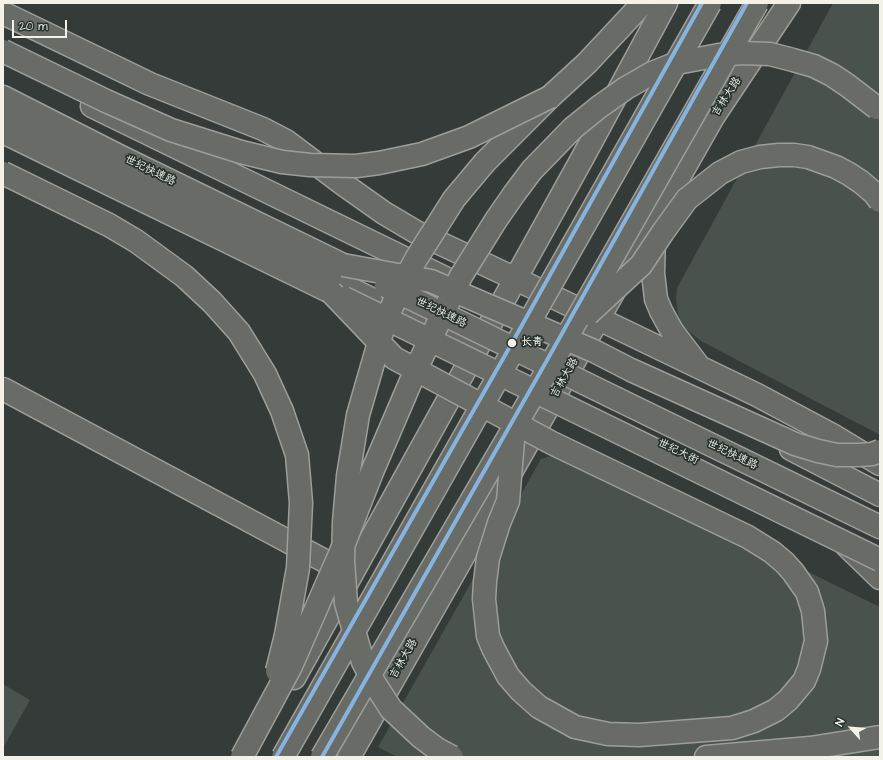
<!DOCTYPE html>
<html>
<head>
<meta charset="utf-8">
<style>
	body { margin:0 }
	#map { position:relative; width:883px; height:760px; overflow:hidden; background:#353b38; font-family:"Architects Daughter",sans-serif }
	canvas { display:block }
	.frame { position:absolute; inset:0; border:4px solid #f4f1e8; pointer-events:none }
	.north { position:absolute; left:831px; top:708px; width:40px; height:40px; -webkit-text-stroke:3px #26332d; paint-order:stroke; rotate:297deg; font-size:11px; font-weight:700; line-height:16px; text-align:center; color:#f4f1e8 }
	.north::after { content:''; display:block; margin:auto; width:14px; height:18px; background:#f4f1e8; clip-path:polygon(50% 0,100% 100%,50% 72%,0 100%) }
	.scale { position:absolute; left:12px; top:20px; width:55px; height:18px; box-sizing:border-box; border:2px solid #f4f1e8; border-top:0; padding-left:5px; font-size:12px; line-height:14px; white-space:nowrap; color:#f4f1e8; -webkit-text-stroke:3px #26332d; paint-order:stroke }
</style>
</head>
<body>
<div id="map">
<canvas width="883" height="760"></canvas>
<div class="frame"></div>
<div class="north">N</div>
<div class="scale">20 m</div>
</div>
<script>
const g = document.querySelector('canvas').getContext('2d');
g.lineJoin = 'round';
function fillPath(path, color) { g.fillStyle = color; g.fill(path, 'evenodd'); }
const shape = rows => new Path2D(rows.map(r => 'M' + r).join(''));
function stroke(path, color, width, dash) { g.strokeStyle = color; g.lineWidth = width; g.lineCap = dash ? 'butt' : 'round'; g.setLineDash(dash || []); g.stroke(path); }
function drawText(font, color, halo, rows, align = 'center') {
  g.font = font + ' "Architects Daughter","LXGW WenKai TC",sans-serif'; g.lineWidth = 3.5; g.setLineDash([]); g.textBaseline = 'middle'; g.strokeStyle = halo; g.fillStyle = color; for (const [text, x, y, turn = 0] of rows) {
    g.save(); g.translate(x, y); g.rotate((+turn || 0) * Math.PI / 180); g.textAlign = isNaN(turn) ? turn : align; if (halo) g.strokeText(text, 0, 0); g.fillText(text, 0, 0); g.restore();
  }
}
const green = shape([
	[833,3,880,3,880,435,701,341,688,331,682,324,678,314,676,299,677,288],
	[563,452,880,607,880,757,397,757,378,747,541,459],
	[3,684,30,700,3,748]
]);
const minor = shape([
	[3,13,150,84,263,129,286,141,343,184,384,213,416,232,516,279],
	[92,106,453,282],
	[3,120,476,350],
	[3,389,351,575]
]);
const major = shape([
	[654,237,653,273,656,299,661,311,672,331,697,364],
	[516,279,757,395,832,435,880,464],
	[791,449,880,495],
	[294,678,583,157,666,3],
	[349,757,713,117,789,3]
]);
const highway = shape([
	[3,97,121,157,343,265],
	[3,132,331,292],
	[485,162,550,97,587,63,643,3],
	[617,399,880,527],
	[846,545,880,578],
	[706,757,810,748,880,737]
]);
const highwayBridge = shape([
	[3,51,106,101,171,130,241,152,282,162,310,165,356,166,379,163,422,154,469,137,550,97],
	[3,173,109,225,136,241,184,276,212,302,239,332,265,374,282,411,297,455,301,503,298,568,286,635,277,671],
	[343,265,431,281,594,351,631,370,795,444,818,451,837,455,859,455,872,454,880,451],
	[386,286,617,399],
	[331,292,394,358,552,443,748,537,772,552,785,563,793,572,807,592,813,611,816,641,809,669,804,681,788,700,776,710,754,721,732,728,639,735,608,734,575,727,539,707,521,691,508,676,493,648,488,636,484,599,485,582,488,558,499,523,508,501,514,428],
	[344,298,880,560],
	[588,314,641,265,663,232,687,199,720,173,741,162,760,157,779,155,794,155,808,157,836,167,849,174,861,182,874,193,880,201],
	[242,757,291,666,340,554,372,472,417,367,461,276,496,220,514,194,532,170,573,128,599,107,626,88,652,73,677,63,719,55,741,53,770,54,793,60,814,66,832,75,847,85,877,108],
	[283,757,710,3],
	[322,757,572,328,757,3],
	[452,757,437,749,421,737,391,709,373,681,363,662,346,603,343,561,344,522,348,476,358,415,384,325,397,295,416,259,454,199,485,162]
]);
const metro1 = shape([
	[276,757,512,343,702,3],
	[322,757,546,362,747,3]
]);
const markers = [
	[512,343,5,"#f4f1e8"]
];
const streetNames = [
	["吉林大路",727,97,-57],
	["世纪快速路",150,171,26],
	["世纪快速路",441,313,26],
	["吉林大路",565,378,-60],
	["世纪大街",678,452,26],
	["世纪快速路",732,455,26],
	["吉林大路",404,659,-60]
];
const stopNames = [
	["长青",521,343]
];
fillPath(green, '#49524c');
stroke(minor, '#9c9e9b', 25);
stroke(major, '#9c9e9b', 25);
stroke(highway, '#9c9e9b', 25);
stroke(minor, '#686b66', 22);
stroke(major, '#686b66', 22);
stroke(highway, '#686b66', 22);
stroke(highwayBridge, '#9c9e9b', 25, []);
stroke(highwayBridge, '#686b66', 22);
stroke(metro1, '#86b4df', 4);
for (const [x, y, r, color] of markers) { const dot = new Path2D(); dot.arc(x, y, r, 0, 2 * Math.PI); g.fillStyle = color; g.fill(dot); stroke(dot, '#26332d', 1.5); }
drawText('11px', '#f4f1e8', '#26332d', streetNames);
drawText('bold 11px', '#f4f1e8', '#26332d', stopNames, 'left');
</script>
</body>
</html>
